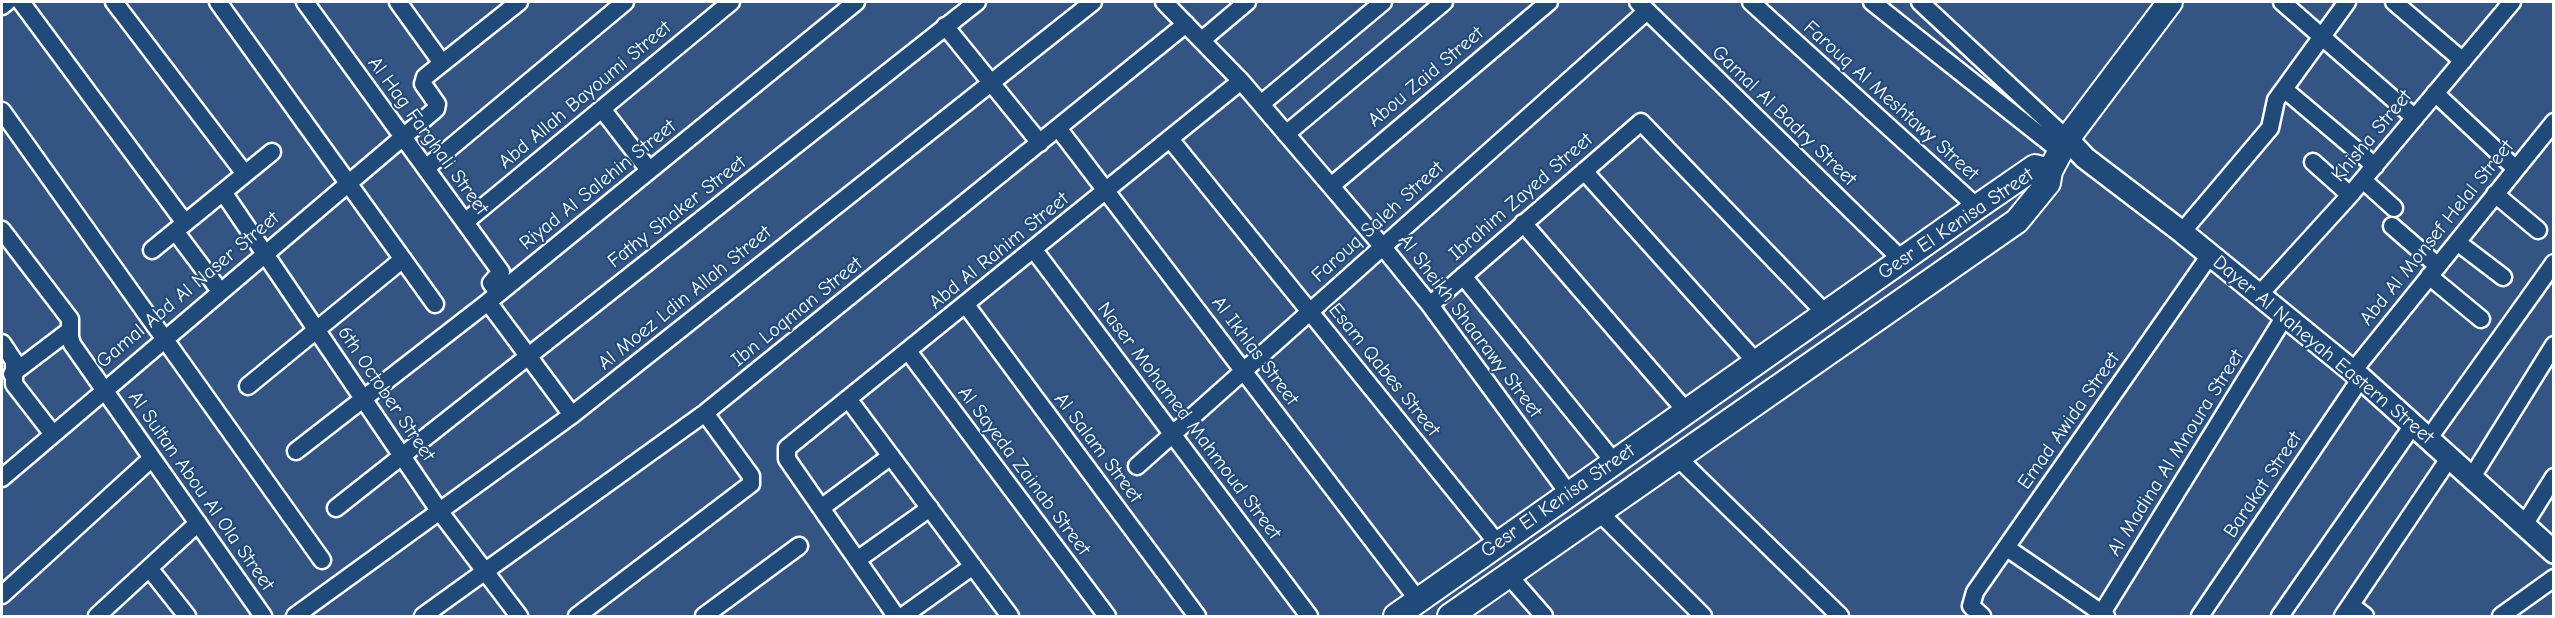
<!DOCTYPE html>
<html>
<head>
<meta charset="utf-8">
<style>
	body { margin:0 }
	#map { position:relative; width:2555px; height:618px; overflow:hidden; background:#345584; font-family:"Comic Neue",sans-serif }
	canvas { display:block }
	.frame { position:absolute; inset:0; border:3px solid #fff; pointer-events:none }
</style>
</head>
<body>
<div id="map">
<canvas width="2555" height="618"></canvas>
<div class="frame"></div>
</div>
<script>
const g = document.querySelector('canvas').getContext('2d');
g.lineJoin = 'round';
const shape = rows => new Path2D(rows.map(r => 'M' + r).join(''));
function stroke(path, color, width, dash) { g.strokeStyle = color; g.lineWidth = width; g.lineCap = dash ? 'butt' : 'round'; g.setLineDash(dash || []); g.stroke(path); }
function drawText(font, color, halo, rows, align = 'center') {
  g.font = font + ' "Comic Neue",sans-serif'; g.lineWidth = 4.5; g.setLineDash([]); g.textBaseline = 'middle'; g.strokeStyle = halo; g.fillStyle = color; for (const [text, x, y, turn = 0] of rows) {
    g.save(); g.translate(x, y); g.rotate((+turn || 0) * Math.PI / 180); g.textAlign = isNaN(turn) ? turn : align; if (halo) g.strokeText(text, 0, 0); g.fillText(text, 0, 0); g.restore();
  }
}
const minor = shape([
	[21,2,185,223],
	[114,2,245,174],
	[218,2,435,304],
	[305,2,501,272,491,283,498,293],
	[398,2,442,63],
	[1164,2,1241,81,1383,247,1430,305,1569,494],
	[1638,2,1902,260],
	[1751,2,1977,207],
	[1872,2,2060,151],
	[1920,2,2067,139],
	[2282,2,2415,118],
	[2394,2,2463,61],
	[2,6,7,2],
	[945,26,1040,143],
	[1202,40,1247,2],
	[2284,89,2375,166],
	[2435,93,2516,169],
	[1261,104,1383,2],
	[602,109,649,170],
	[2,111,322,560],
	[1058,128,1418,600],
	[1286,134,1444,2],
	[1170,139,1498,544],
	[2313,162,2350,195],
	[426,168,625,2],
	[1584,171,1756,362],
	[2363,180,2394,208],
	[1331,186,1549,2],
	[223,192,440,512,519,616],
	[2495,194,2538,230],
	[465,222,731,2],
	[1523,223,1686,411],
	[2392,226,2438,266],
	[2,230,70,319,70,337,72,344,263,616],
	[175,231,220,291],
	[2182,232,2270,128,2276,100,2347,2],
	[2457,242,2503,277],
	[152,250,272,152],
	[1034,250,1309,616],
	[1463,276,1614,462],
	[2429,276,2481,319],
	[2259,295,2350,195,2512,2],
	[488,302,572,415],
	[966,305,1197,616],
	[1430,305,1641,122,1826,314],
	[2,343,14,361,14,384,52,433],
	[908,351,1107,616],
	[2353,371,2554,122],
	[12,374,70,330],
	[248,386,403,259],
	[849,400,1010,616],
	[2429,438,2554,263],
	[296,451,488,302,856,2],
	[1679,459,1840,616],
	[1137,466,1647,11],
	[2472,477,2554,345],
	[2,478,436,109,437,104,423,84,425,77,519,2],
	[336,508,977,2],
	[821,508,891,456],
	[1600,513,1703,616],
	[2524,525,2554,477],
	[2007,548,2106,616],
	[857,560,930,508],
	[149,568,187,616],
	[1510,577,1544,616],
	[2,595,152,458],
	[2351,605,2365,616],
	[2102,613,2285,316],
	[97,616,198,523],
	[295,616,572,415,1093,2],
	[423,616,705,413,1186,24],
	[577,616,751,484,751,476,705,413],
	[704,616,799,546],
	[896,616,787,459,787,448,1241,81],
	[903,616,973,566],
	[1982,616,1971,606,1975,592,2210,255],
	[2200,616,2361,378],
	[2280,616,2413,425],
	[2343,616,2450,457],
	[2501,616,2554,578]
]);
const tertiary = shape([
	[2067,139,2085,158,2182,232,2361,378,2554,552]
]);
const secondary = shape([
	[1396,616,1977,207,2035,167,2050,171],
	[1450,616,2017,221,2048,183,2050,171,2067,139,2170,2]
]);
const streetNames = [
	["Abou Zaid Street",1426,77,-40],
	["Abd Allah Bayoumi Street",585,95,-40],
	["Farouq Al Meshtawy Street",1891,101,42],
	["Gamal Al Badry Street",1784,116,44],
	["Al Hag Farghali Street",428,136,54],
	["Khisha Street",2372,136,-50],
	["Riyad Al Salehin Street",598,185,-39],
	["Ibrahim Zayed Street",1521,197,-41],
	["Fathy Shaker Street",677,212,-38],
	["Farouq Saleh Street",1378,222,-42],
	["Gesr El Kenisa Street",1956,224,-34],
	["Abd Al Monsef Helal Street",2437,233,-51],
	["Abd Al Rahim Street",999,251,-39],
	["Gamal Abd Al Naser Street",188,290,-40],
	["Al Moez Ldin Allah Street",685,298,-39],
	["Ibn Loqman Street",797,312,-39],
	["Al Sheikh Shaarawy Street",1470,326,53],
	["Dayer Al Naheyah Eastern Street",2323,350,40],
	["Al Ikhlas Street",1255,351,53],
	["Esam Qabes Street",1384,370,51],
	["6th October Street",386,394,56],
	["Naser Mohamed Mahmoud Street",1189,421,53],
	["Emad Awida Street",2069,421,-55],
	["Al Salam Street",1098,448,53],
	["Al Madina Al Mnoura Street",2176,453,-58],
	["Al Sayeda Zainab Street",1024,471,53],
	["Barakat Street",2263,485,-56],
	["Al Sultan Abou Al Ola Street",201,491,55],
	["Gesr El Kenisa Street",1558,501,-35]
];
stroke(minor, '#fff', 21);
stroke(tertiary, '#fff', 26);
stroke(secondary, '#fff', 28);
stroke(minor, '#1f4a7a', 16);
stroke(tertiary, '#1f4a7a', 21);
stroke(secondary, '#1f4a7a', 24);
drawText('20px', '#fff', '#1f4a7a', streetNames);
</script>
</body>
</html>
